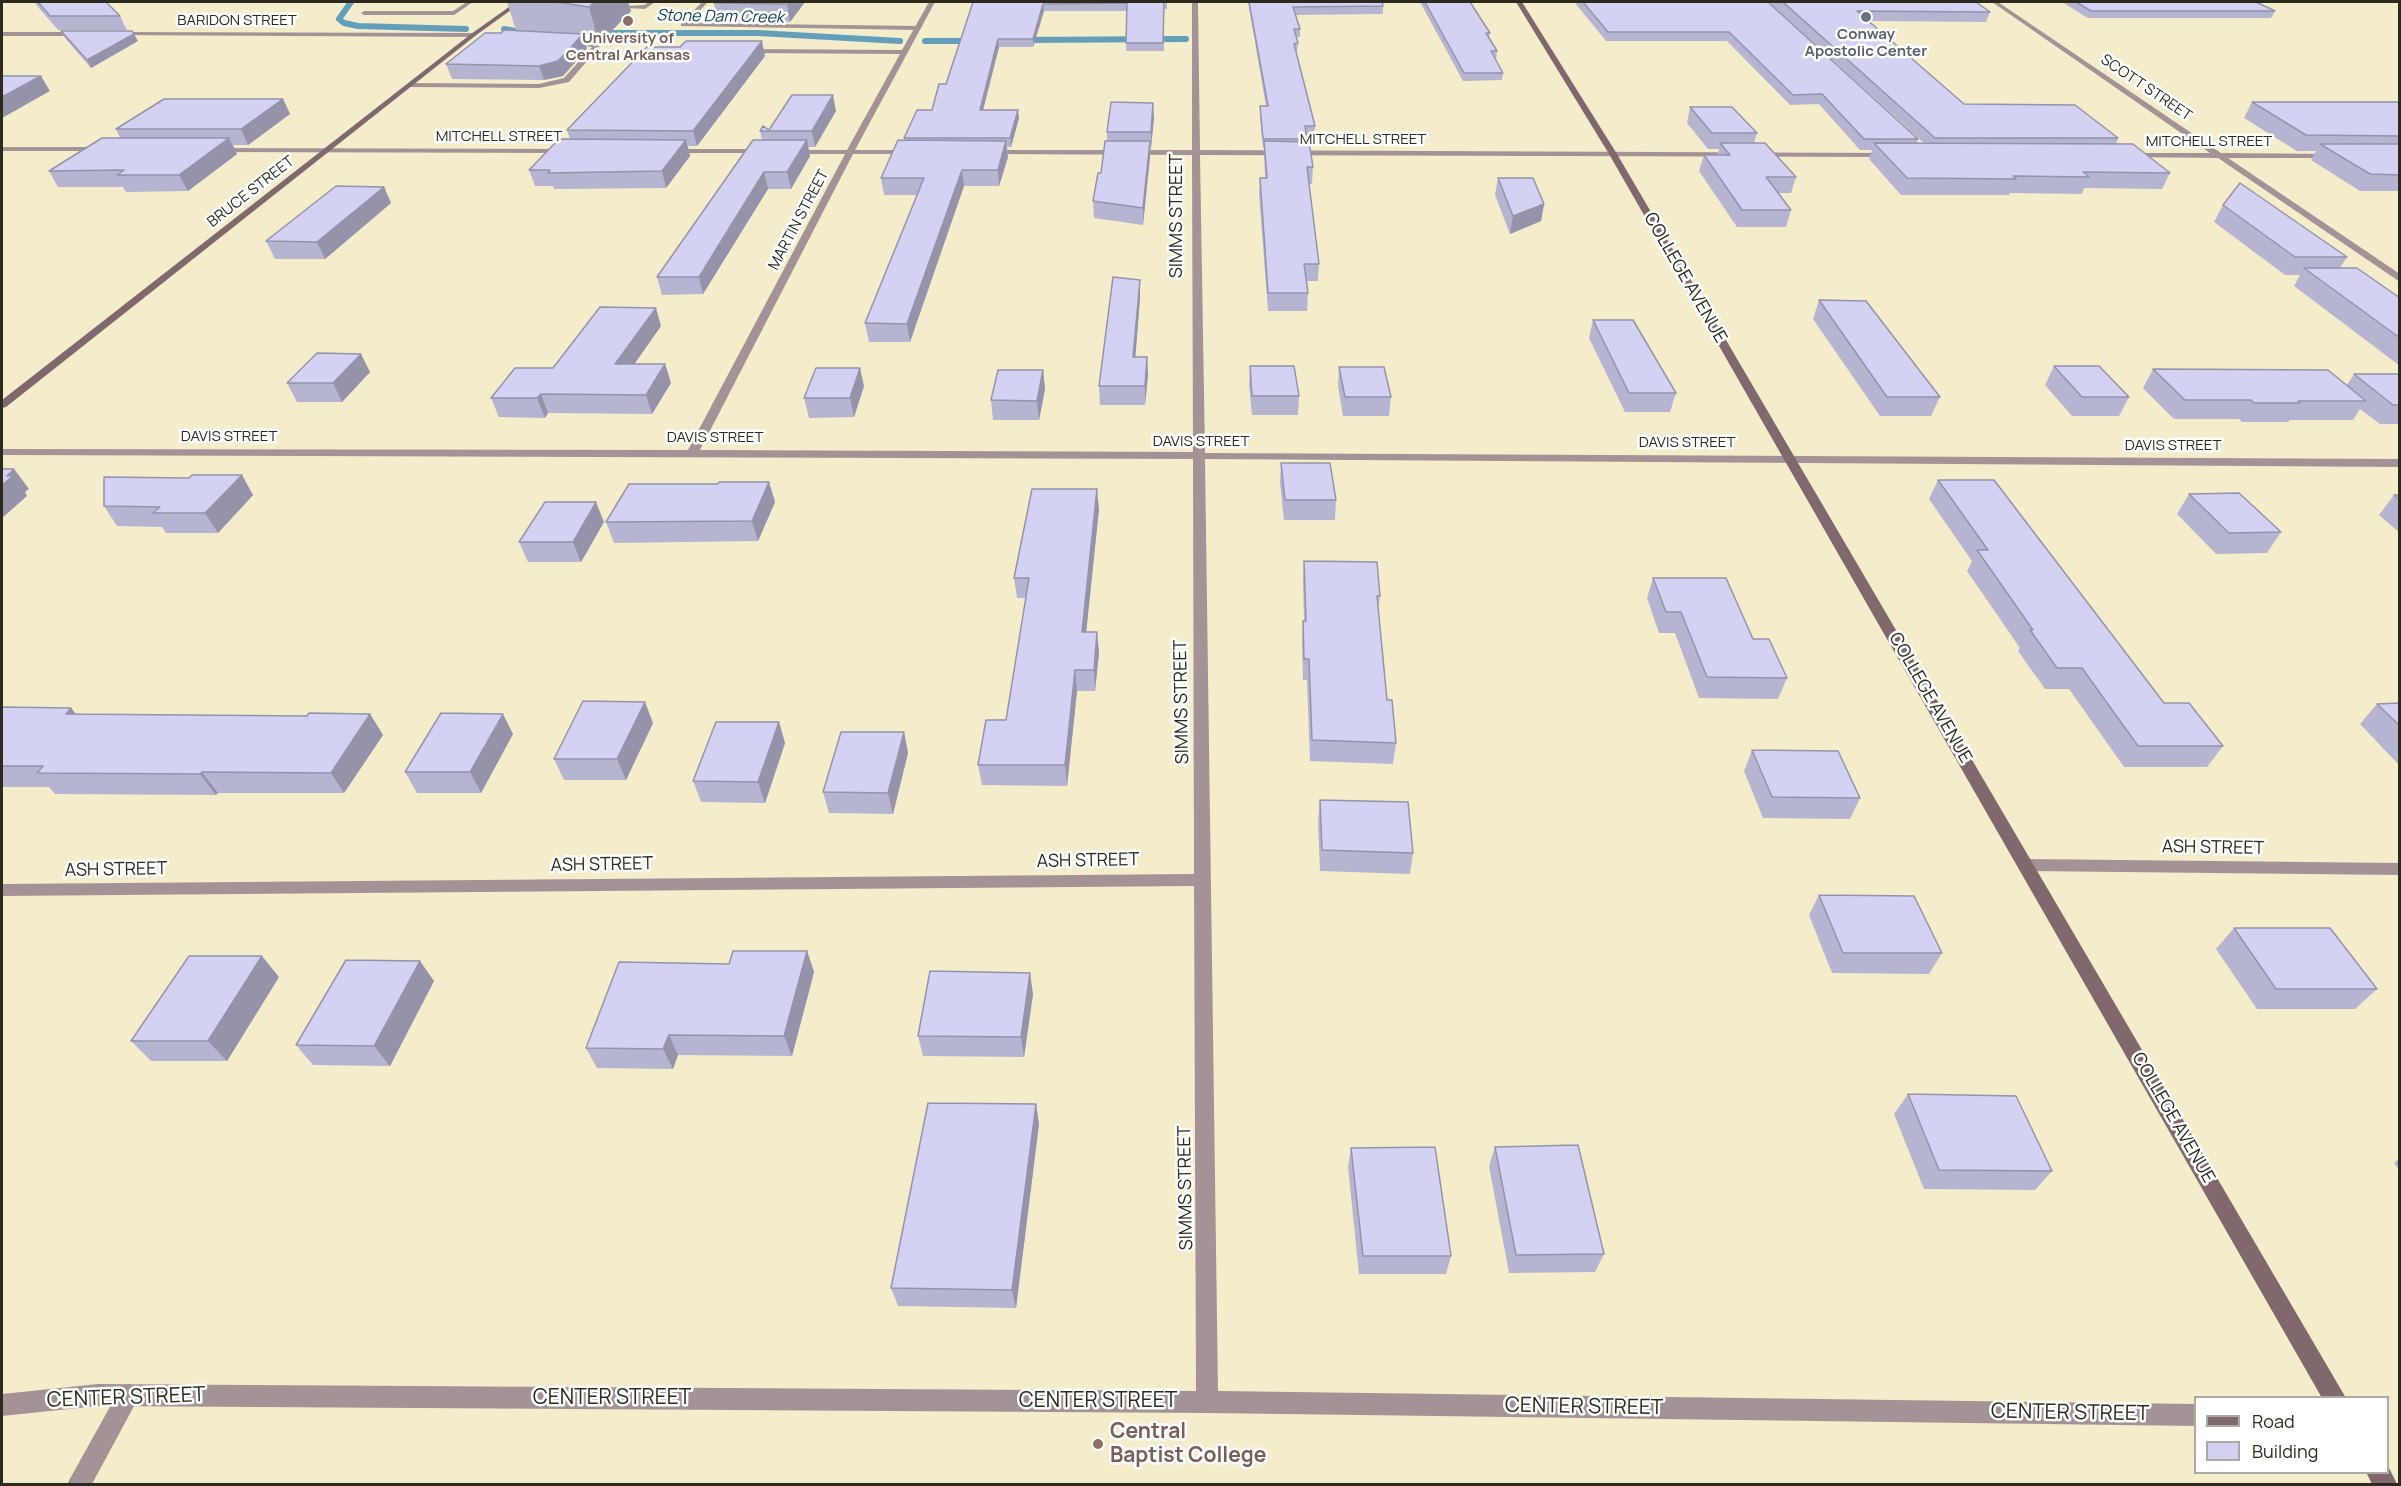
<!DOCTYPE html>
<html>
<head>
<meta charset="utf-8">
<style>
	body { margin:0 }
	#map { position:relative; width:2401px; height:1486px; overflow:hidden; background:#f4edcb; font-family:Manrope,sans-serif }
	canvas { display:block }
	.frame { position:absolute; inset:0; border:3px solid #2c2a1d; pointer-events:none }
	.legend { position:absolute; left:2194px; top:1396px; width:195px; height:78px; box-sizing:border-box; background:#fff; border:2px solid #abaaa5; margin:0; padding:8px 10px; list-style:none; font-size:18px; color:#2c2a1d }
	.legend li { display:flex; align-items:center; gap:12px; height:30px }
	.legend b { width:30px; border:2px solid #abaaa5 }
</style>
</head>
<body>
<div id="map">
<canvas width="2401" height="1486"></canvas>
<div class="frame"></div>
<ul class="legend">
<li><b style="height:8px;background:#80686d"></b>Road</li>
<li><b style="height:16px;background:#d3d2f3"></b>Building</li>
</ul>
</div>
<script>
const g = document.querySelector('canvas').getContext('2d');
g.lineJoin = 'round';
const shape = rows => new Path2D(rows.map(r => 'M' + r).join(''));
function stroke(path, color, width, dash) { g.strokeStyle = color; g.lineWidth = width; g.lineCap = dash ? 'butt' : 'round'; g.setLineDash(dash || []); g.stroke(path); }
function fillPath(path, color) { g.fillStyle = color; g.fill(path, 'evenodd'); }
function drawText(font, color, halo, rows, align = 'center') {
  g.font = font + ' Manrope,sans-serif'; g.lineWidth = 5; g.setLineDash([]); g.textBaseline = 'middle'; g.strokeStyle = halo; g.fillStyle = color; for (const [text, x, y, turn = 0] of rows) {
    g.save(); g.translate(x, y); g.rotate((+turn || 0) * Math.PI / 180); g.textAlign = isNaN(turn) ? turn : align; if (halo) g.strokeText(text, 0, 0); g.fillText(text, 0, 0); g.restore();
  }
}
const stream = shape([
	[351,2,339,19,344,23,358,26,466,29],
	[504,29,527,33],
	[596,33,758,33,900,41],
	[1019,40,1186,39],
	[925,41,975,41]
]);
const lane = shape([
	[467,2,473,2,454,15,364,15,361,13,364,11,453,11,467,2],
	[649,2,655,2,645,9,609,7,644,5,649,2],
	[702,2,708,2,688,23,918,26,921,28,918,30,681,26,681,24,702,2],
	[565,41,600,46,569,82,539,88,410,87,406,85,410,83,539,84,564,78,592,47,565,43,565,41],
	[129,1384,137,1387,140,1395,92,1484,67,1484,121,1387,129,1384]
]);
const street = shape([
	[929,2,935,2,855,150,913,150,917,152,913,154,853,154,700,450,1193,452,1192,155,988,154,984,152,988,150,1192,150,1192,2,1198,2,1200,150,1888,153,1892,155,1888,157,1200,155,1205,453,2400,459,2400,467,1205,459,1218,1391,2196,1404,2196,1426,1207,1413,98,1406,2,1416,2,1394,98,1384,1196,1391,1194,886,2,896,2,884,1194,874,1193,459,2,455,2,449,688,450,845,154,790,154,786,152,790,150,847,150,900,54,745,53,742,51,745,49,902,50,929,2],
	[1992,2,1998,2,2221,153,2335,154,2336,156,2332,158,2228,158,2400,274,2400,282,2218,158,2125,157,2124,155,2128,153,2210,153,1992,2],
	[2,32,82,32,85,34,82,36,2,36,2,32],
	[115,32,473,33,476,35,473,37,113,35,115,32],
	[2,147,103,147,107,149,103,151,2,151,2,147],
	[214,148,565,149,569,151,565,153,211,152,210,150,214,148],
	[670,149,763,149,767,151,763,153,667,153,667,149,670,149],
	[2027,859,2400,863,2400,875,2027,871,2021,869,2019,865,2021,861,2027,859]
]);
const secondary = shape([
	[516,2,522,2,475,36,6,407,2,408,2,400,471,34,516,2],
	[1516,2,1522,2,1617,154,2346,1398,2322,1398,1609,154,1516,2],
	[2388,1466,2397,1484,2372,1484,2366,1472,2388,1472,2388,1466]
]);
const wall = shape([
	[35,2,106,2,120,16,127,30,58,30,38,7],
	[507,2,641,2,639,3,629,3,631,11,599,44,585,41,587,49,563,76,544,80,452,79,446,64,501,33,516,30],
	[805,2,790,22,718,21,714,3],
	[973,2,1167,2,1167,9,1164,9,1164,51,1126,51,1127,11,1044,11,1033,47,999,47,983,110,1019,118,1011,147,1007,147,1008,157,999,186,964,186,910,342,869,342,865,323,917,195,884,195,881,178,904,140,904,138,932,110,946,84],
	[1248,2,1382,2,1383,6,1383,14,1296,15,1300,29,1300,37,1296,37,1298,43,1297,52,1296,52,1315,126,1314,135,1306,135,1307,142,1313,167,1312,184,1309,184,1319,264,1318,281,1307,281,1308,293,1307,311,1268,311,1259,194,1260,178,1265,178,1264,148,1263,148,1260,115,1260,106,1266,106],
	[1420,2,1470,2,1490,33,1489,38,1497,51,1496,59,1495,59,1503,73,1502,80,1463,81],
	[1576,2,1768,2,1918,139,1917,143,1924,143,1771,4,1772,2,1976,2,1990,12,1986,22,1869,21,1964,104,2118,138,2116,144,2170,173,2162,189,2084,188,2082,194,2010,193,2009,195,1901,195,1869,159,1872,150,1860,150,1819,104,1790,105,1727,41,1606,41,1576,4],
	[2062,2,2256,2,2275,11,2271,18,2088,18],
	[61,31,138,41,91,68,65,38],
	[765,56,697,146,688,146,690,156,666,188,554,189,553,186,535,186,529,170,570,139,567,130],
	[283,99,290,114,248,145,233,145,237,154,188,191,126,192,123,187,58,187,49,171,120,138,116,129],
	[2252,102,2400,103,2400,191,2360,191,2311,160,2316,151,2297,151,2244,118],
	[1690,107,1757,133,1754,143,1796,177,1791,193,1778,193,1791,210,1786,227,1737,227,1699,171,1704,155,1717,155,1719,149,1708,149,1687,123],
	[836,111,815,147,808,147,810,156,791,189,768,189,703,294,662,295,657,277,762,140,760,131,769,130],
	[1154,118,1143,225,1094,218,1093,201,1101,173,1107,141,1107,132],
	[1498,178,1544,204,1541,221,1510,234,1495,195],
	[384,187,391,203,325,259,275,259,266,241],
	[2223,205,2347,257,2340,268,2400,298,2400,366,2294,286,2300,275,2285,275,2214,222],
	[1140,280,1140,298,1135,357,1147,357,1148,375,1145,405,1100,405,1099,386],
	[1819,300,1940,397,1931,416,1880,416,1813,319],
	[1593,320,1676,393,1670,412,1625,412,1589,338],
	[661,326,634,364,665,364,671,383,652,414,548,413,545,418,499,417,491,398,553,368],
	[1250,366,1299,396,1298,415,1252,415,1249,385],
	[2054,366,2129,397,2119,416,2072,416,2045,385],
	[1339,367,1391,397,1389,416,1343,416,1338,386],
	[2153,369,2347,385,2354,374,2400,374,2400,424,2380,424,2360,409,2353,420,2290,420,2288,422,2242,422,2239,419,2174,419,2143,388],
	[1043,370,1045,389,1039,420,993,420,991,400],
	[370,372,342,402,297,402,287,383],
	[864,386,854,417,809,418,804,398],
	[1281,463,1336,500,1335,520,1284,520,1280,483],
	[1938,480,2164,703,2223,746,2207,767,2124,767,2069,689,2045,689,2018,651,2020,648,1967,571,1972,561,1929,499],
	[769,482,775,502,758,541,614,543,606,522,718,484],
	[2189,494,2281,532,2267,553,2216,554,2177,514],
	[253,495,218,533,166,533,162,527,117,526,104,506],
	[2394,495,2400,495,2400,533,2379,515],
	[1099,509,1086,632,1097,632,1099,653,1095,691,1077,691,1067,786,982,785,978,765,1006,720,1026,598,1017,598,1014,578],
	[604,522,581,562,528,562,519,542],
	[1304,561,1380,596,1378,610,1387,700,1396,743,1393,764,1310,761,1307,680,1303,680,1302,642,1303,621,1304,621,1303,581],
	[1653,578,1787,678,1778,699,1699,698,1675,633,1659,633,1647,598],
	[2400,703,2400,766,2360,724,2377,704],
	[2,707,71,708,76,714,307,716,370,714,383,735,344,793,218,793,216,795,55,794,49,787,2,787],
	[779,722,785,743,765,803,701,802,693,781],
	[653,723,626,780,564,780,554,759],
	[904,732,908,753,893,814,829,813,823,792],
	[513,734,481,793,417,793,405,772],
	[1752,750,1860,798,1850,819,1763,818,1744,771],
	[1320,800,1413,853,1410,874,1320,871,1318,821],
	[1819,895,1942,953,1929,974,1832,973,1809,915],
	[2234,928,2377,989,2355,1009,2257,1009,2216,949],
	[807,951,814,972,792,1056,678,1055,673,1069,597,1068,586,1048,729,964],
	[279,977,227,1061,151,1061,131,1041],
	[434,981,390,1066,313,1065,296,1045],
	[1033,994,1024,1057,923,1056,918,1036],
	[1908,1094,2052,1171,2035,1190,1924,1189,1894,1114],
	[1036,1104,1039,1124,1016,1308,898,1306,891,1288],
	[1495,1147,1604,1254,1595,1272,1509,1273,1489,1166],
	[1351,1148,1451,1256,1446,1274,1359,1274,1348,1167],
	[2400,1158,2400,1171,2394,1163]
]);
const shadedWall = shape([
	[594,2,628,2,631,11,599,44,589,7],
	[789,2,805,2,790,22,787,4],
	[1043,4,1044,11,1033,47,1033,39],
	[134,34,138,41,91,68,87,60],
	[583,34,587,49,563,76,544,80,539,66],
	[998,39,999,47,981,118,980,110],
	[762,41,765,56,697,146,693,131],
	[41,76,50,91,2,118,2,97],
	[833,95,836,111,815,147,812,131],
	[283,99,290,114,248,145,241,129],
	[1153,103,1154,118,1151,148,1151,132],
	[1018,110,1019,118,1011,147,1010,138],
	[229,138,237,154,188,191,179,175],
	[686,140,690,156,666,188,662,171],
	[807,140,810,156,791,189,787,172],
	[1006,141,1008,157,999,186,998,170],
	[1150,141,1150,157,1143,225,1143,208],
	[962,170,964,186,910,342,907,324],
	[764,172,768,189,703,294,699,277],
	[384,187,391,203,325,259,317,242],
	[1544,204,1541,221,1510,234,1513,216],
	[1140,280,1140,298,1134,375,1133,357],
	[656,308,661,326,621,383,615,364],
	[361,354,370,372,342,402,333,383],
	[1147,357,1148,375,1145,405,1145,386],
	[665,364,671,383,652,414,646,395],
	[860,368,864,386,854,417,850,398],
	[1043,370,1045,389,1039,420,1037,401],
	[541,394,548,413,545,418,537,398],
	[14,469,29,489,25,492,27,496,2,518,2,485,7,476],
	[242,475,253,495,218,533,205,513],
	[769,482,775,502,758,541,752,521],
	[1097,489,1099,509,1084,653,1082,632],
	[596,502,604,522,581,562,573,542],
	[1097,632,1099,653,1095,691,1094,670],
	[1075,670,1077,691,1067,786,1065,765],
	[645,702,653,723,626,780,617,759],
	[71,708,88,729,66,714],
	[370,714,383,735,344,793,331,773],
	[503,714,513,734,481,793,470,772],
	[779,722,785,743,765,803,758,782],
	[904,732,908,753,893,814,888,793],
	[202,772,218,793,216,795,200,774],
	[807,951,814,972,792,1056,784,1036],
	[262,956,279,977,227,1061,208,1041],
	[420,961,434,981,390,1066,374,1046],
	[1030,973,1033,994,1024,1057,1021,1037],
	[669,1035,678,1055,673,1069,663,1049],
	[1036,1104,1039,1124,1016,1308,1012,1290]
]);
const building = shape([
	[38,2,106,2,120,16,50,16,38,2],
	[556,2,594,2,589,7,556,2],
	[716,2,789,2,787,4,714,3,716,2],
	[973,2,1167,2,1164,2,1163,43,1126,43,1127,3,1043,4,1033,39,998,39,980,110,1018,110,1010,138,904,138,917,110,932,110,939,84,946,84,973,2],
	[1249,2,1382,2,1383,6,1293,7,1300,29,1294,29,1298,43,1294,44,1315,126,1305,126,1307,139,1263,139,1260,106,1268,106,1249,2],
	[1425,2,1470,2,1490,33,1486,33,1497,51,1491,51,1503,73,1464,73,1425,2],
	[1583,2,1768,2,1918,139,1864,139,1822,94,1793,95,1729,32,1608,32,1583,2],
	[1783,2,1976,2,1990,12,1857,11,1964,104,2075,105,2118,138,1935,138,1783,2],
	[2076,2,2256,2,2275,11,2091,11,2076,2],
	[504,30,583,34,558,61,539,66,446,64,485,33,501,33,504,30],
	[61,31,132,31,134,34,87,60,61,31],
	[686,41,762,41,693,131,567,130,647,47,680,47,686,41],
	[2,76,41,76,2,97,2,76],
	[792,95,833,95,812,131,760,131,763,126,769,130,792,95],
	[164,99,283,99,241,129,116,129,164,99],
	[1111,102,1153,103,1151,132,1107,132,1111,102],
	[2252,102,2398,102,2400,103,2400,136,2306,135,2252,102],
	[1690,107,1732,107,1757,133,1712,133,1690,107],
	[102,138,229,138,179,175,117,175,124,170,49,171,102,138],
	[559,139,686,140,662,171,548,173,550,170,529,170,559,139],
	[753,140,807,140,787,172,764,172,699,277,657,277,753,140],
	[898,140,1006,141,998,170,962,170,907,324,865,323,924,178,881,178,898,140],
	[1105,141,1150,141,1143,208,1093,201,1098,173,1101,173,1105,141],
	[1264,141,1309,142,1313,167,1307,167,1319,264,1304,264,1308,293,1268,293,1260,178,1267,178,1264,141],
	[1720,143,1765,143,1796,177,1766,177,1791,210,1742,210,1704,155,1730,155,1720,143],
	[1874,143,2133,144,2170,173,2083,172,2089,177,2013,176,2016,179,1907,178,1874,143],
	[2320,144,2400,144,2400,175,2370,174,2320,144],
	[1498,178,1533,178,1544,204,1513,216,1498,178],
	[2240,183,2347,257,2295,257,2223,205,2240,183],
	[336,186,384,187,317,242,266,241,336,186],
	[2304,268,2357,268,2400,298,2400,338,2304,268],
	[1113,277,1140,280,1133,357,1147,357,1145,386,1099,386,1113,277],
	[1819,300,1866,301,1940,397,1887,397,1819,300],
	[600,307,656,308,615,364,665,364,646,395,541,394,537,398,491,398,515,368,553,368,600,307],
	[1593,320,1633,320,1676,393,1629,393,1593,320],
	[317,353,361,354,333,383,287,383,317,353],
	[1250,366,1294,366,1299,396,1252,396,1250,366],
	[2054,366,2099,366,2129,397,2082,397,2054,366],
	[1339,367,1384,367,1391,397,1345,397,1339,367],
	[816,368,860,368,850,398,804,398,816,368],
	[2153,369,2328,370,2366,401,2298,401,2300,403,2254,403,2251,400,2185,400,2153,369],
	[998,370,1043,370,1037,401,991,400,998,370],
	[2354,374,2400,374,2400,405,2393,405,2354,374],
	[1281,463,1330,463,1336,500,1285,500,1281,463],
	[2,469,14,469,7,476,13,476,2,485,2,469],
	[192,475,242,475,205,513,153,513,160,507,104,506,104,477,189,478,192,475],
	[1938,480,1994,480,2164,703,2189,703,2223,746,2138,746,2082,668,2057,668,2030,630,2033,630,1977,550,1988,550,1938,480],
	[719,482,769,482,752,521,606,522,629,484,718,484,719,482],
	[1032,489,1097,489,1082,632,1097,632,1094,670,1075,670,1065,765,978,765,986,720,1006,720,1029,578,1014,578,1032,489],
	[2239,493,2281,532,2229,533,2189,494,2239,493],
	[2394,495,2400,495,2400,500,2394,495],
	[545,502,596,502,573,542,519,542,545,502],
	[1304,561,1377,562,1380,596,1377,596,1387,700,1392,700,1396,743,1312,740,1309,659,1304,659,1303,621,1306,621,1304,561],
	[1653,578,1726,578,1753,639,1769,639,1787,678,1707,677,1681,612,1666,612,1653,578],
	[583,701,645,702,617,759,554,759,583,701],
	[2400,703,2400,726,2377,704,2400,703],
	[2,707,71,708,66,714,307,716,309,713,370,714,331,773,202,772,200,774,37,773,43,766,2,766,2,707],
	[441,713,503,714,470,772,405,772,441,713],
	[716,722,779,722,758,782,693,781,716,722],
	[841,732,904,732,888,793,823,792,841,732],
	[1752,750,1838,751,1860,798,1772,797,1752,750],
	[1320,800,1408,802,1413,853,1322,850,1320,800],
	[1819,895,1914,896,1942,953,1843,953,1819,895],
	[2234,928,2330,928,2377,989,2276,989,2234,928],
	[733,951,807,951,784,1036,669,1035,663,1049,586,1048,619,962,729,964,733,951],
	[189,956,262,956,208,1041,131,1041,189,956],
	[346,960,420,961,374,1046,296,1045,346,960],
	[930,971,1030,973,1021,1037,918,1036,930,971],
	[1908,1094,2016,1096,2052,1171,1939,1170,1908,1094],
	[928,1103,1036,1104,1012,1290,891,1288,928,1103],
	[1578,1145,1604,1254,1516,1255,1495,1147,1578,1145],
	[1435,1147,1451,1256,1363,1256,1351,1148,1435,1147]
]);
const markers = [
	[1866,17,6,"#6b7280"],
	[628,21,6,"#8d6e63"],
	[1098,1444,6,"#8d6e63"]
];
const farStreetnames = [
	["BARIDON STREET",237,21],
	["SCOTT STREET",2146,88,34],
	["MITCHELL STREET",499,137],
	["MITCHELL STREET",1363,140],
	["MITCHELL STREET",2209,142],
	["BRUCE STREET",251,192,-38],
	["MARTIN STREET",799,220,-62],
	["DAVIS STREET",229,437],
	["DAVIS STREET",715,438],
	["DAVIS STREET",1201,442],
	["DAVIS STREET",1687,443],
	["DAVIS STREET",2173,446]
];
const farWorshipnames = [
	["Conway",1866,35],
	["Apostolic Center",1866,52]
];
const farEducationnames = [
	["University of",628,39],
	["Central Arkansas",628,56]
];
const farWaternames = [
	["Stone Dam Creek",720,17,1]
];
const streetNames = [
	["SIMMS STREET",1177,216,-90],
	["COLLEGE AVENUE",1685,278,60],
	["COLLEGE AVENUE",1930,698,60],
	["SIMMS STREET",1182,702,-91],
	["ASH STREET",2213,848,1],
	["ASH STREET",1088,861,-1],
	["ASH STREET",602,865,-1],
	["ASH STREET",116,870,-1],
	["COLLEGE AVENUE",2173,1118,60],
	["SIMMS STREET",1186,1188,-91]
];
const nearStreetnames = [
	["CENTER STREET",126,1398,-2],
	["CENTER STREET",612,1398],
	["CENTER STREET",1098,1401],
	["CENTER STREET",1584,1407,1],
	["CENTER STREET",2070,1413,1]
];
const nearEducationnames = [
	["Central",1110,1432],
	["Baptist College",1110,1456]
];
stroke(stream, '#639ebb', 6);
fillPath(lane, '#a49396');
fillPath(street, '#a49396');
fillPath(secondary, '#80686d');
fillPath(wall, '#b5b5d1');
fillPath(shadedWall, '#9493aa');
fillPath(building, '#d3d2f3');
stroke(building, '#9493aa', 1.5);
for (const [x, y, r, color] of markers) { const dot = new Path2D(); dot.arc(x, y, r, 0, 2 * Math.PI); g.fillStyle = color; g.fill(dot); stroke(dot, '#fff', 2); }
drawText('15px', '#2c2a1d', '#fff', farStreetnames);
drawText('bold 15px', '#5b616d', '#fff', farWorshipnames);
drawText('bold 15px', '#785e54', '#fff', farEducationnames);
drawText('italic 16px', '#114358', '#fff', farWaternames);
drawText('18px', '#2c2a1d', '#fff', streetNames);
drawText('21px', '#2c2a1d', '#fff', nearStreetnames);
drawText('bold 21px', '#785e54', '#fff', nearEducationnames, 'left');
</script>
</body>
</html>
